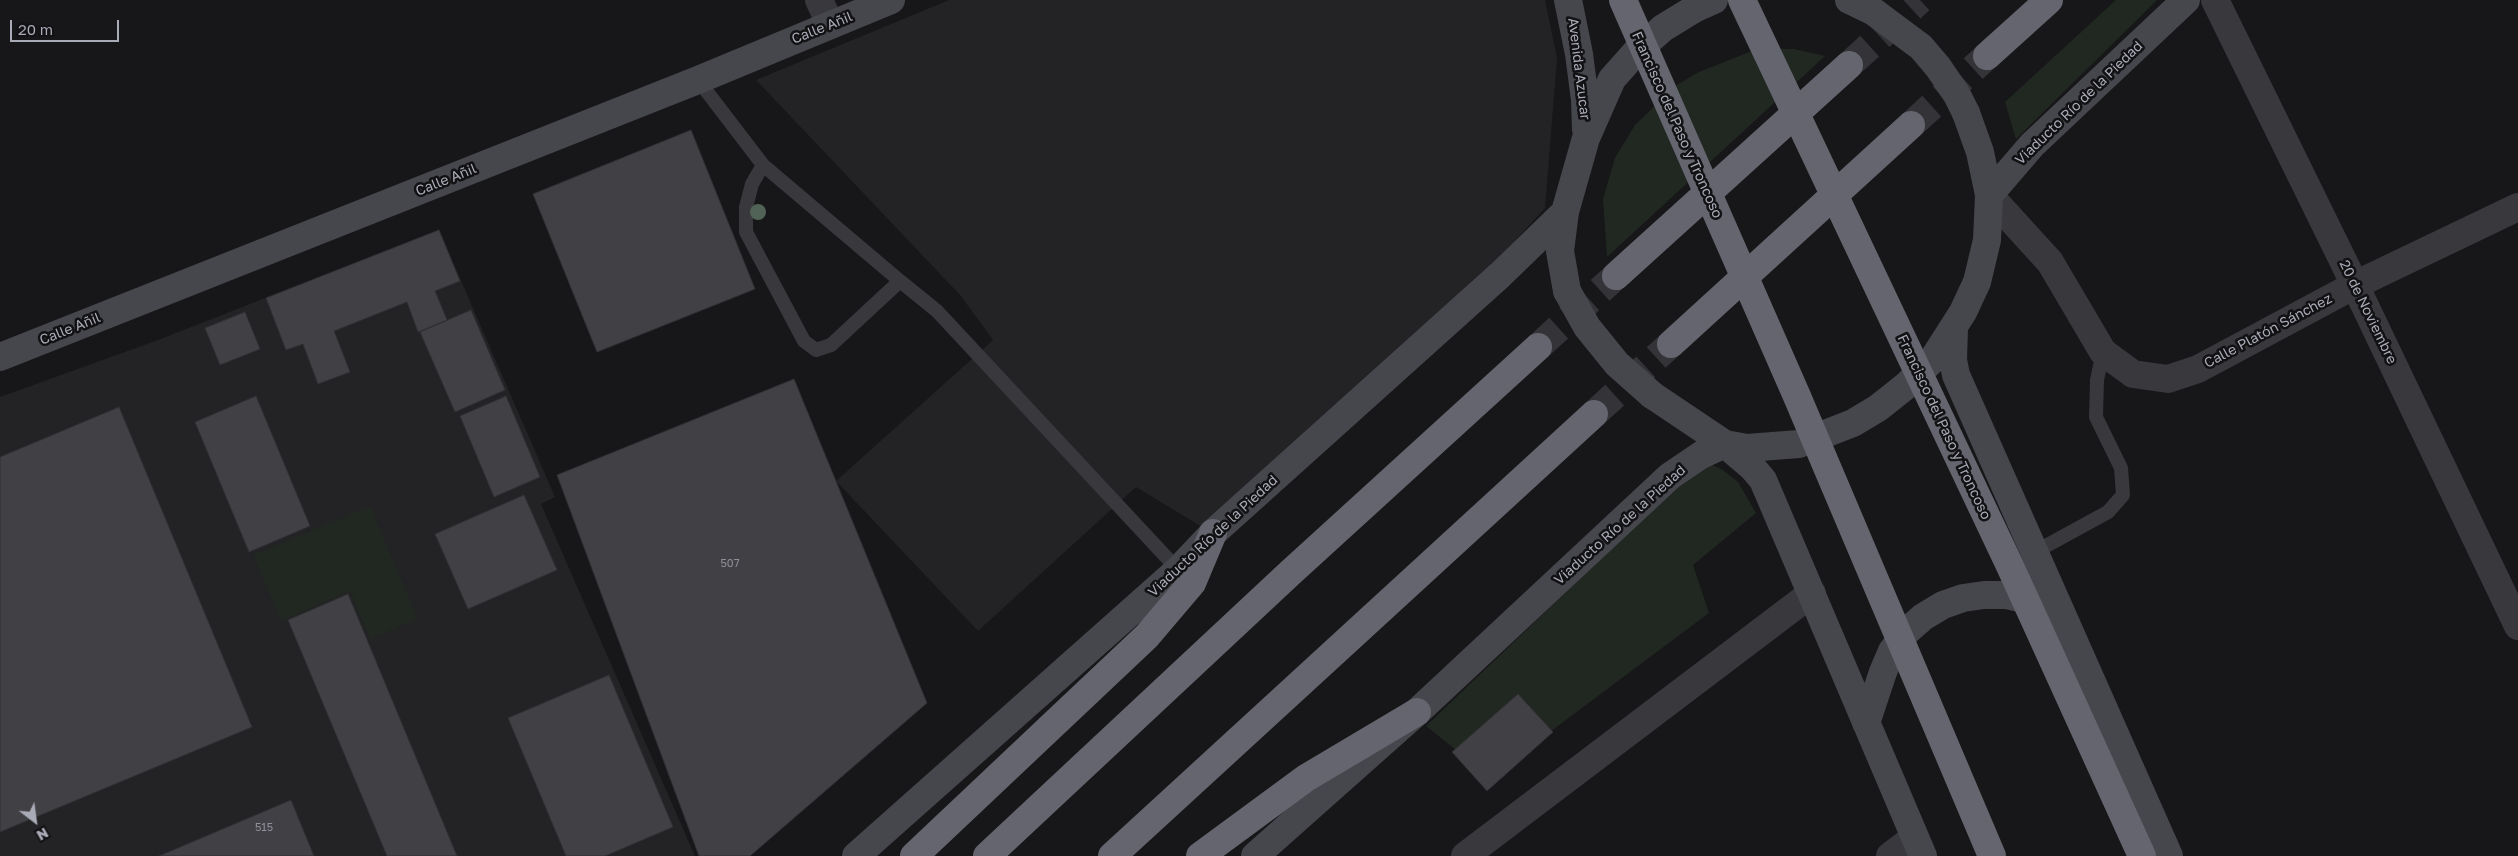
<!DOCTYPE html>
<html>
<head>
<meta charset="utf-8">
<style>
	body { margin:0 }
	#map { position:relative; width:2518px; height:856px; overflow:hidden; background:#171618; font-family:"Golos Text",sans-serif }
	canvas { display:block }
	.north { position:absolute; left:10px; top:796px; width:50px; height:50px; -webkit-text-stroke:4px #121113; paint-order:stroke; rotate:150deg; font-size:14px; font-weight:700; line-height:20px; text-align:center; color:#a9abb7 }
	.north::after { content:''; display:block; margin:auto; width:18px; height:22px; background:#a9abb7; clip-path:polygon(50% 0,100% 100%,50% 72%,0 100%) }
	.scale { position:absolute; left:10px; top:20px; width:109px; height:22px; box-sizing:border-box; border:2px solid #a9abb7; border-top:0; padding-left:6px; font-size:15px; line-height:18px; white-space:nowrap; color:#a9abb7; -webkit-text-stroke:4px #121113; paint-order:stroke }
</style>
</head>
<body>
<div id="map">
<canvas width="2518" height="856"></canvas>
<div class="north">N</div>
<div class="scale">20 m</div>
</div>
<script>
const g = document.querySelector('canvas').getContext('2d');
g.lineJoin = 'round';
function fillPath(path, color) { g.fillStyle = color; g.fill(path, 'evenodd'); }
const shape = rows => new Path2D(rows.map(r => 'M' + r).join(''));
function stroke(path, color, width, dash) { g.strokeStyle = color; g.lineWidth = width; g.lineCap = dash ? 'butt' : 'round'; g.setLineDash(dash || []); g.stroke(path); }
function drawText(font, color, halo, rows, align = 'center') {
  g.font = font + ' "Golos Text",sans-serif'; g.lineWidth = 5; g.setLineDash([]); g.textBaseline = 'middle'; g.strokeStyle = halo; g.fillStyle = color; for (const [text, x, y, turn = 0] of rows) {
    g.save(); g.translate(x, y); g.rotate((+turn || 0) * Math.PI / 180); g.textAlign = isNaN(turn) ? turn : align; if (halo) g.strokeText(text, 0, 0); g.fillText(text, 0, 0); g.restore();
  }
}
const built = shape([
	[949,0,1545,0,1557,58,1545,208,1450,312,1202,527,1136,487,978,631,836,481,993,340,960,295,756,80],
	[439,230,555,497,541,504,695,856,0,856,0,397,158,340]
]);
const green = shape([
	[2116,0,2157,0,2016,139,2005,102],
	[1757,49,1794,49,1825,56,1607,257,1603,199,1615,158,1635,125,1675,86,1699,72],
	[1706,462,1723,470,1738,482,1756,513,1693,565,1709,613,1527,749,1471,762,1426,726,1675,488],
	[370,506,418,619,370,639,350,591,281,621,253,555]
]);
const building = shape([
	[691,130,755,289,597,352,533,194,691,130],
	[439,230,460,281,435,291,447,320,418,332,407,302,334,331,350,372,318,384,303,344,286,350,266,298,439,230],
	[471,310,505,390,455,412,420,332,471,310],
	[245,312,260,349,220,365,205,328,245,312],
	[794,379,927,703,750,856,699,856,557,475,794,379],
	[256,396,310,526,249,552,195,422,256,396],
	[506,396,540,477,494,497,460,416,506,396],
	[119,407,252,727,0,832,0,457,119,407],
	[524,495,557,570,468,609,435,534,524,495],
	[348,594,457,856,387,856,288,620,348,594],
	[609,675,673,827,605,856,566,856,508,718,609,675],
	[1518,694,1553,732,1487,791,1452,752,1518,694],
	[291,800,314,856,159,856,291,800]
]);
const highwayTunnel = shape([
	[1849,65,1920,0],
	[1911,125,1987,56],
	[1538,347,1616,276],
	[1594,414,1671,344]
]);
const lane = shape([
	[698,80,763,165,900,281,831,345,816,350,804,341,746,232,746,207,752,184,763,165],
	[900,281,937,311,1182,574],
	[2033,553,2108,512,2123,495,2121,468,2096,417,2097,380,2103,352]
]);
const street = shape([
	[819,0,830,24],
	[2215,0,2355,285,2518,626],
	[1989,195,2050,262,2103,352,2133,374,2168,379,2198,369,2355,285,2518,207],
	[1465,856,1812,593],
	[1890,856,1914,838]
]);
const secondary = shape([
	[1568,0,1579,54,1585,100,1586,129],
	[1849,0,1874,12],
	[1989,195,2032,145,2186,0],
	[1567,291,1560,251,1565,212,1586,138,1612,79,1636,52,1663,28,1694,9,1714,0],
	[1954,328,1953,360,1956,375,2169,856],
	[0,357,698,80,891,0],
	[1652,395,1725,444,1752,467,1763,480,1923,856],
	[1866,723,1883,672,1892,651,1906,632,1923,617,1943,605,1963,598,1984,595,2006,595,2027,600,2044,607],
	[856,856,1178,570,1213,533,1500,275,1565,212],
	[1255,856,1417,712,1670,476,1701,455,1725,444,1747,448,1799,444,1853,423,1878,408,1907,385,1933,359,1963,312,1977,282,1987,240,1989,195,1980,152,1966,113]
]);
const highway = shape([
	[1987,56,2049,0],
	[1616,276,1849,65],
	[1671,344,1911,125],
	[914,856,1147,636,1192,583,1213,533],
	[987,856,1290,573,1538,347],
	[1112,856,1594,414],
	[1200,856,1306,778,1417,712]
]);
const secondaryBridge = shape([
	[1874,12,1921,47,1938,67,1957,95,1966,113],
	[1567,291,1587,327,1617,364,1652,395]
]);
const highwayBridge = shape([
	[1623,0,1796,394,1992,856],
	[1742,0,2010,566,2142,856]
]);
const trees = [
	[758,212]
];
const numberNames = [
	["507",730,564],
	["515",264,828]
];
const streetNames = [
	["Calle Añil",822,28,-22],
	["Avenida Azucar",1579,69,83],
	["Viaducto Río de la Piedad",2079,103,-44],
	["Francisco del Paso y Troncoso",1677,125,66],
	["Calle Añil",446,180,-22],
	["20 de Noviembre",2368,312,64],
	["Calle Añil",70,329,-22],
	["Calle Platón Sánchez",2268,331,-28],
	["Francisco del Paso y Troncoso",1944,427,65],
	["Viaducto Río de la Piedad",1620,525,-42],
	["Viaducto Río de la Piedad",1213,536,-43]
];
fillPath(built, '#232225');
fillPath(green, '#212822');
fillPath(building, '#414045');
stroke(building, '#313034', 1);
stroke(highwayTunnel, '#343438', 28, [28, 14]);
stroke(lane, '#38383d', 14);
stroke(street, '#38383d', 28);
stroke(secondary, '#46464d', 28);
stroke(highway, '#64656e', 28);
stroke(secondaryBridge, '#46464d', 28);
stroke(highwayBridge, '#64656e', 28);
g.fillStyle = '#516356';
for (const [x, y] of trees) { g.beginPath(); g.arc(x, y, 8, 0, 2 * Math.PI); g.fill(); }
drawText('11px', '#8f909a', null, numberNames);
drawText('14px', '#a9abb7', '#121113', streetNames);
</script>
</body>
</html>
